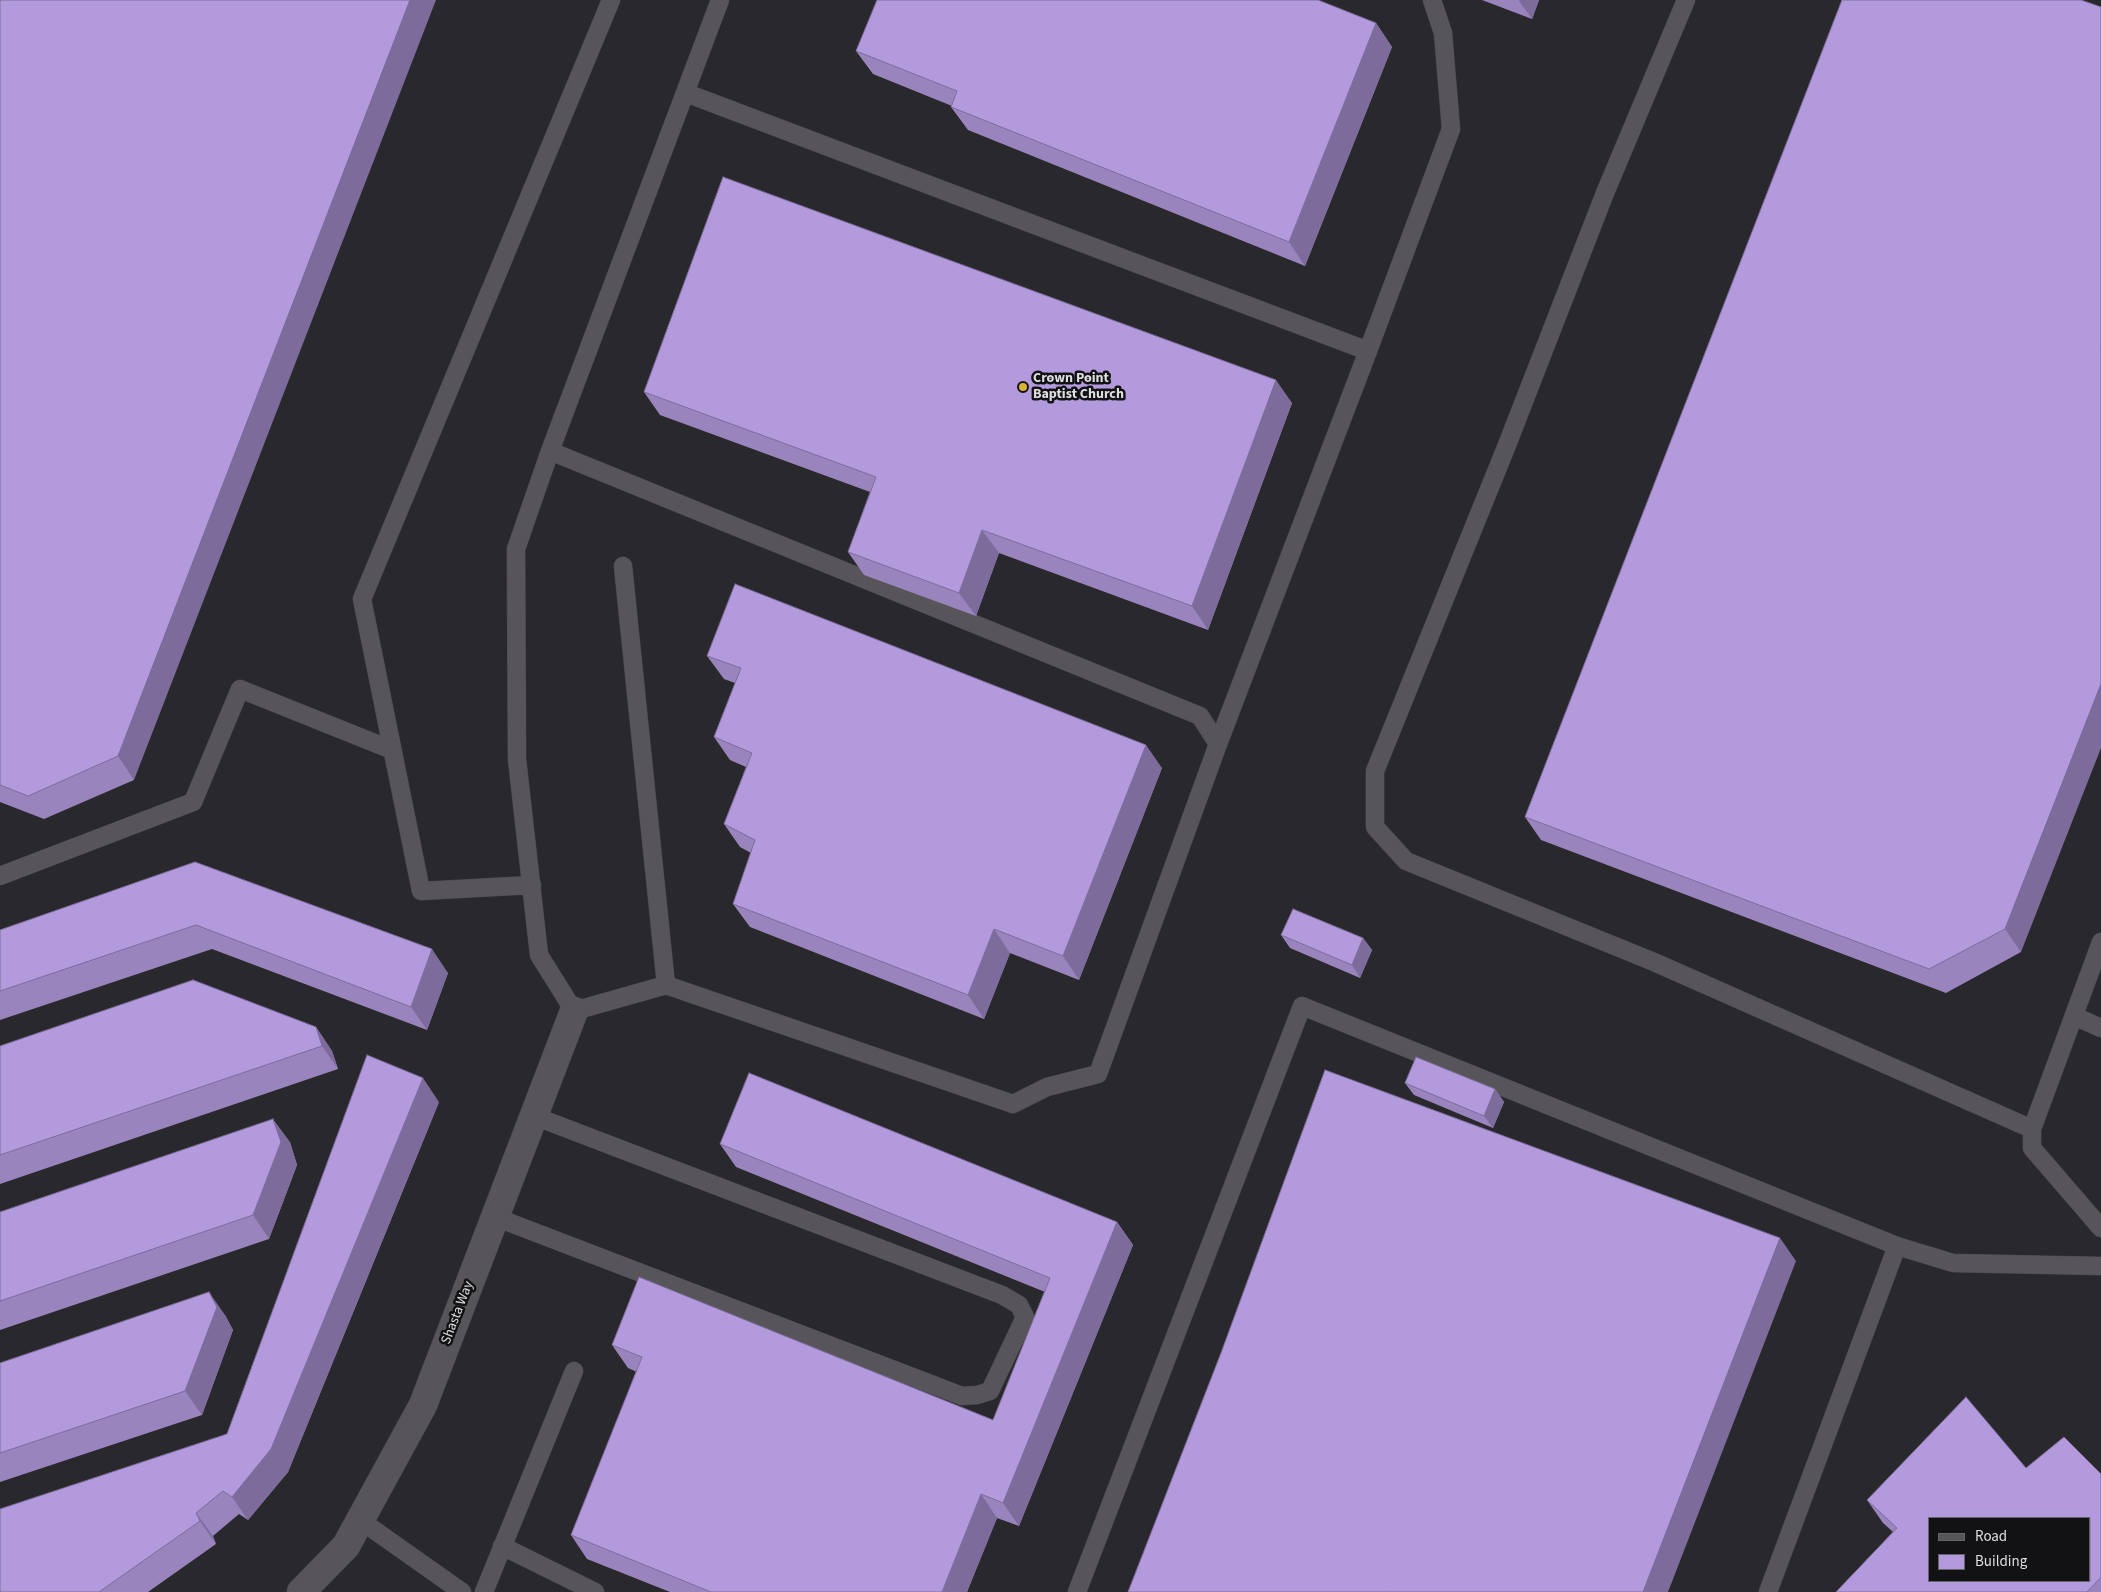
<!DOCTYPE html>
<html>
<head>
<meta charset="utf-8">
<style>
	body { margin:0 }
	#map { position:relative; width:2101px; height:1592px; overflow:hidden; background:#29282c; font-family:"Source Sans 3",sans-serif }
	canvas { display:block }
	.legend { position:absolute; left:1928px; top:1517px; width:162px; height:65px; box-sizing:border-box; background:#121113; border:1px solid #646365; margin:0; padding:6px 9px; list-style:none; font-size:15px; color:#dfdee1 }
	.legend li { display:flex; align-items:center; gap:10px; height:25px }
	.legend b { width:25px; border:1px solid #646365 }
</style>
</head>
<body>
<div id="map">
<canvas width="2101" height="1592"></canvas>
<ul class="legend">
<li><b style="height:6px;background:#57555a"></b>Road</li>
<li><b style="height:14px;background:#b39add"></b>Building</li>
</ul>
</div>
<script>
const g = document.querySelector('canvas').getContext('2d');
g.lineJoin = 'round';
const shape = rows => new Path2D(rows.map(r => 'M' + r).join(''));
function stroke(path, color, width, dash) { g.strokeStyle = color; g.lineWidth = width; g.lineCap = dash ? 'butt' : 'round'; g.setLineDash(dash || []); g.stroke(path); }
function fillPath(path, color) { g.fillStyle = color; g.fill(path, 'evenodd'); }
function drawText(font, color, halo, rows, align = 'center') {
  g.font = font + ' "Source Sans 3",sans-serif'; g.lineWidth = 5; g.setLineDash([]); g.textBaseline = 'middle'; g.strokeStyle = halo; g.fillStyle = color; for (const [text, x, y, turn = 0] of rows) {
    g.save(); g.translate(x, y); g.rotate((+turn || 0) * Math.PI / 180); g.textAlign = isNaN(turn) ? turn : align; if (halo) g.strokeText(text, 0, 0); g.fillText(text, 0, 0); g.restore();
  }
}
const lane = shape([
	[1686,0,1605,193,1507,445,1375,771,1375,827,1406,861,1654,962,2032,1129],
	[686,93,1368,351,1451,129,1443,33,1432,0],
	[550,451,1200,716,1218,744,1098,1074,1047,1087,1013,1104,666,985,574,1011,539,955,517,759,516,549,550,451],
	[550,451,720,0],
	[623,566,666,985],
	[1218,744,1368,351],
	[0,876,193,802,240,689,392,750],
	[532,885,421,891,362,599,611,0],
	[2101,942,2032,1129,2032,1148,2101,1228],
	[2074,1016,2101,1028],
	[495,1217,962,1396,977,1395,990,1391,1025,1317,1019,1305,1002,1295,534,1116],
	[360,1520,462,1592],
	[502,1546,595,1592],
	[484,1592,574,1371],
	[1077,1592,1302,1006,1897,1246,1953,1263,2101,1266],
	[1768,1592,1897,1246]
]);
const street = shape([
	[301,1592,346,1546,423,1405,574,1011]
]);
const wall = shape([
	[0,0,134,780,44,819,0,802],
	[1482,0,1539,0,1532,19],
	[1842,0,2021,952,1946,993,1541,840,1525,817],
	[1376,23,1392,47,1305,266,968,130,951,107,952,106,873,74,856,51],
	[644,392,1292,403,1208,630,999,553,976,616,864,575,848,552,870,492,660,415],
	[707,656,1162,768,1079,980,1010,953,984,1019,750,927,733,904,751,853,740,847,724,824,746,767,730,760,714,737,735,683,724,679],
	[195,862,448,973,427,1030,212,949,0,1020,0,930],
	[1281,935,1363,938,1372,950,1360,978,1290,948],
	[316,1027,332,1051,338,1069,0,1184,0,1046],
	[1405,1083,1495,1089,1504,1102,1493,1128,1414,1095],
	[439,1102,288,1472,248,1520,239,1514,213,1536,216,1544,148,1592,0,1592,227,1434],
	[290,1142,297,1165,269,1239,0,1330,0,1212],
	[720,1144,1117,1222,1133,1245,1019,1526,997,1518,967,1592,670,1592,587,1559,571,1535,637,1372,628,1368,612,1345,993,1420,1045,1292,736,1167],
	[225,1315,233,1330,202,1415,0,1482,0,1363],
	[2026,1468,2101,1474,2101,1592,1836,1592,1893,1532,1883,1523,1867,1500]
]);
const shadedWall = shape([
	[410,0,436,0,134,780,118,756],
	[1519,0,1539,0,1532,19,1519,1],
	[1376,23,1392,47,1305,266,1289,242],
	[1276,380,1292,403,1208,630,1192,606],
	[982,530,999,553,976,616,959,593],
	[2101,684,2101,748,2021,952,2005,929],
	[1146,745,1162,768,1079,980,1063,956],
	[994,929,1010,953,984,1019,968,995],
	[1363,938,1372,950,1360,978,1352,965],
	[432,949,448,973,427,1030,411,1007],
	[316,1027,332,1051,338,1069,322,1046],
	[423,1078,439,1102,288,1472,248,1520,232,1497],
	[1495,1089,1504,1102,1493,1128,1484,1116],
	[273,1119,290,1142,297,1165,269,1239,253,1215],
	[1117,1222,1133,1245,1019,1526,1003,1503],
	[1780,1238,1796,1261,1668,1592,1643,1592],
	[209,1292,225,1315,233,1330,202,1415,185,1391],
	[981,1494,997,1518,967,1592,942,1592],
	[196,1513,213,1536,216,1544,200,1521]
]);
const building = shape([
	[0,0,410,0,118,756,28,796,0,785,0,0],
	[877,0,1318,0,1376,23,1289,242,951,107,957,91,856,51,877,0],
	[1842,0,2081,0,2101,7,2101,684,2005,929,1929,969,1525,817,1842,0],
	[723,177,1276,380,1192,606,982,530,959,593,848,552,876,477,644,392,723,177],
	[735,584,1146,745,1063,956,994,929,968,995,733,904,755,840,724,824,752,753,714,737,741,668,707,656,735,584],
	[195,862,432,949,411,1007,196,925,0,991,0,930,195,862],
	[1293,909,1363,938,1352,965,1281,935,1293,909],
	[193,980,316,1027,322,1046,0,1155,0,1046,193,980],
	[367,1055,423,1078,271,1449,232,1497,223,1491,196,1513,200,1521,99,1592,0,1592,0,1509,227,1434,367,1055],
	[1416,1057,1495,1089,1484,1116,1405,1083,1416,1057],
	[1325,1070,1780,1238,1643,1592,1128,1592,1221,1353,1325,1070],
	[749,1073,1117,1222,1003,1503,981,1494,942,1592,711,1592,571,1535,642,1357,612,1345,639,1277,993,1420,1050,1278,720,1144,749,1073],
	[273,1119,281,1142,253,1215,0,1301,0,1212,273,1119],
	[209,1292,217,1307,185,1391,0,1453,0,1363,209,1292],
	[1966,1397,2026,1468,2064,1437,2101,1474,2101,1577,2087,1592,1836,1592,1897,1528,1867,1500,1966,1397],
	[1930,1518,2090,1518,2090,1581,1930,1581,1930,1518]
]);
const markers = [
	[1023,387,5,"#d9b334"]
];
const poiNames = [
	["Crown Point",1033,379],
	["Baptist Church",1033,395]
];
const streetNames = [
	["Shasta Way",458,1313,-69]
];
stroke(lane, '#474649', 19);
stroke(street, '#474649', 29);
stroke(lane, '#57555a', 18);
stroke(street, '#57555a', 28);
fillPath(wall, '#9a84be');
fillPath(shadedWall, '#7d6c9b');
fillPath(building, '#b39add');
stroke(building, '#7d6c9b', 1);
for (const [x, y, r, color] of markers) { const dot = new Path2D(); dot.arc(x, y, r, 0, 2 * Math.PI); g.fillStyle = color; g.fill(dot); stroke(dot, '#121113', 2); }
drawText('bold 14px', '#dfdee1', '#121113', poiNames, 'left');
drawText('14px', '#dfdee1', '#121113', streetNames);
</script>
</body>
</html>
